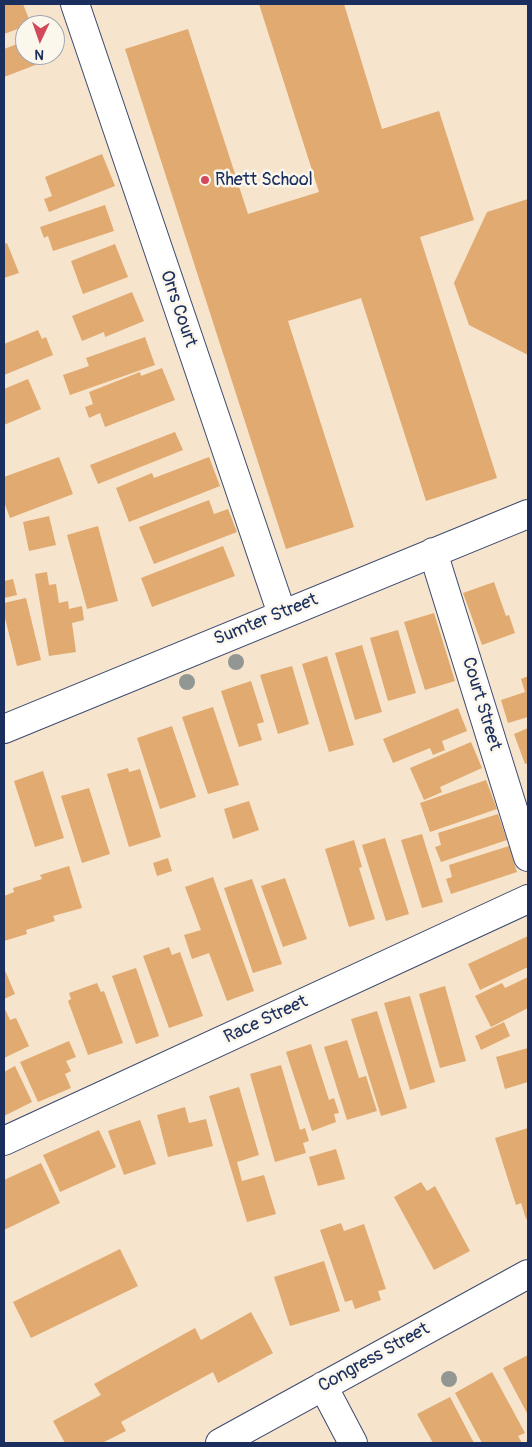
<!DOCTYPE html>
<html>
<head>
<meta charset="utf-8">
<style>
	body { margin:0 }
	#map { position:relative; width:532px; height:1447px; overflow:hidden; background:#f7e4cd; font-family:Pangolin,sans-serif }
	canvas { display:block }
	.frame { position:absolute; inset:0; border:5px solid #1b2f5e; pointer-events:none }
	.north { position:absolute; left:15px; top:15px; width:50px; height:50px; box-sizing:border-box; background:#fbf7ec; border:1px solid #a1a7b3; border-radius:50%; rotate:183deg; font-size:14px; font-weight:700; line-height:20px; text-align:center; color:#1b2f5e }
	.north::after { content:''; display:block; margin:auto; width:18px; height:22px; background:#d1495b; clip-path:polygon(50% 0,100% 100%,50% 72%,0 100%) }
</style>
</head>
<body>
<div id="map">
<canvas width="532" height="1447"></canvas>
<div class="frame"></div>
<div class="north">N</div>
</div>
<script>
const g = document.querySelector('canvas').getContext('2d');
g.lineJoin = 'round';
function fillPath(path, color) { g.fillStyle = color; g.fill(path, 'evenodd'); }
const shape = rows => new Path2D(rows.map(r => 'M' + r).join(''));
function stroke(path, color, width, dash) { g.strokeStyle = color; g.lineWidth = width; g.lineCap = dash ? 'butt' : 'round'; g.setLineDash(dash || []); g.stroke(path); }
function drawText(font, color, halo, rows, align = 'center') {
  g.font = font + ' Pangolin,sans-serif'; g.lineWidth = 5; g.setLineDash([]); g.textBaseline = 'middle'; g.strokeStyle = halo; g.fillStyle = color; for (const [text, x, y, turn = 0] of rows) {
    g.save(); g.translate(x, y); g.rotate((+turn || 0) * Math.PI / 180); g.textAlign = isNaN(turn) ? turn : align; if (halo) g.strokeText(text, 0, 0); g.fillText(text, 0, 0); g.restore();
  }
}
const building = shape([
	[4,4,23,4,31,24,4,34],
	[259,4,344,4,382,129,439,111,474,220,420,237,497,478,426,501,361,298,288,321,354,527,286,549,125,49,188,29,248,214,319,192],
	[25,41,25,55,50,55,51,59,4,77,4,49],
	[102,154,115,186,49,212,44,199,52,196,45,177],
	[528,199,528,355,469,325,454,283,487,212],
	[105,205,114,231,53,251,48,236,44,238,40,227],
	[7,243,19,273,4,278,4,244],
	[115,244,128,277,83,294,71,261],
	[132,292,144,321,105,337,104,332,82,341,72,316],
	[38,330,42,339,46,337,53,355,4,375,4,344],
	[145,337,155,365,70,395,63,375,89,366,86,358],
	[162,368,175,400,105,427,100,413,89,418,85,407,93,404,89,392,140,372,141,376],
	[28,379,41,409,4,425,4,389],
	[175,432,183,450,98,484,90,465],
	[59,457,73,494,10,518,4,502,4,477],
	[209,457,220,486,129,522,116,488,152,473,154,478],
	[209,500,214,514,228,509,237,532,154,564,139,527],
	[49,516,56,545,29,551,23,522],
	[98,526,118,601,87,609,67,535],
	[223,546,235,576,152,607,141,578],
	[47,572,49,585,56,584,59,603,68,601,69,609,82,606,84,620,72,623,76,652,49,656,35,574],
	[13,579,17,595,4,598,4,581],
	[494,582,506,616,509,615,515,633,482,645,463,593],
	[26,598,41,660,17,666,4,614,4,603],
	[434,613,455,681,425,690,404,622],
	[398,630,416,693,388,701,370,638],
	[362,645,382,712,355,720,335,653],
	[327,656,354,745,329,752,302,664],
	[292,666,309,724,278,734,260,675],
	[528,676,528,717,508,723,501,700,525,692,521,679],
	[251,681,264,722,257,724,262,740,239,747,221,691],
	[213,707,239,785,208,794,182,717],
	[458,708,467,731,442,741,445,750,433,755,430,748,393,763,383,739],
	[172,726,196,797,160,809,137,738],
	[528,728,528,763,525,764,514,734],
	[471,742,482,768,440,787,442,792,424,800,410,768],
	[128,768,129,772,140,769,161,837,129,847,107,774],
	[43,771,64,838,35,847,14,781],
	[486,780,497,809,430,832,420,803],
	[89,788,110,854,82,863,61,796],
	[249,801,259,830,233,839,224,809],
	[498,814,507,840,441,862,435,847,441,845,438,833],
	[422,834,443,902,422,908,401,840],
	[385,838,409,914,386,921,362,845],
	[354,840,362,867,359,868,375,919,349,927,325,849],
	[509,846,517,872,451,894,446,879,452,877,449,865],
	[168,858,172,871,157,876,153,863],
	[69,866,82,908,53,916,55,921,26,930,27,934,4,941,4,896,14,892,13,888,42,879,40,875],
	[213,877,254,991,227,1001,209,953,192,959,184,935,201,930,185,887],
	[285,878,307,939,283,947,261,886],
	[252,879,282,964,253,973,224,888],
	[528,936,528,967,480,990,468,964],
	[169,947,172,955,180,952,203,1016,169,1028,143,956],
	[4,968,15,994,4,999],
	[136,968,159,1036,136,1044,112,976],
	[528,977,528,1008,491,1027,475,996,502,983,505,988],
	[97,983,101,992,104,991,123,1043,88,1055,68,1001,71,999,69,993],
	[445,986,466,1061,440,1068,419,994],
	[410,996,435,1082,410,1090,384,1003],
	[4,1007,10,1020,16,1018,29,1046,4,1058],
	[377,1011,407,1108,381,1116,351,1019],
	[504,1022,510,1036,481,1050,475,1036],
	[347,1040,359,1078,366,1076,377,1111,347,1120,324,1047],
	[69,1041,76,1057,66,1061,71,1071,65,1074,71,1088,38,1102,20,1062],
	[311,1044,329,1100,334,1098,339,1113,334,1114,336,1122,312,1131,286,1052],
	[528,1048,528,1082,505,1089,496,1057],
	[281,1065,300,1130,305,1128,309,1141,303,1143,306,1153,275,1162,250,1074],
	[15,1066,32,1102,4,1116,4,1072],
	[239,1087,259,1155,237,1162,242,1181,264,1175,276,1214,247,1222,209,1096],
	[185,1107,189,1123,206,1119,213,1146,168,1157,157,1115],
	[140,1120,156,1164,124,1175,108,1131],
	[528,1128,528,1218,526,1219,521,1203,516,1205,495,1138],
	[99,1130,116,1167,60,1192,43,1155],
	[336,1149,345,1179,318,1186,309,1157],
	[41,1163,60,1203,4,1230,4,1180],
	[421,1182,427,1191,435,1186,470,1251,434,1270,394,1197],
	[341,1223,344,1231,364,1224,386,1289,378,1291,381,1300,355,1309,352,1300,345,1302,320,1230],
	[120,1249,138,1286,31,1338,13,1302],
	[324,1261,340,1311,290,1326,274,1277],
	[251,1312,273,1353,218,1383,213,1372,121,1422,126,1431,102,1443,65,1443,53,1421,101,1395,94,1384,195,1328,201,1340],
	[528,1355,528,1415,503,1368],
	[492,1372,525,1433,518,1436,522,1443,482,1443,455,1393],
	[450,1397,474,1443,433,1443,417,1414]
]);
const minor = shape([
	[75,4,282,614],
	[433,552,528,857],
	[4,729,528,514],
	[4,1141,528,899],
	[323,1386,353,1443],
	[220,1443,528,1274]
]);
const trees = [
	[236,662],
	[187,682],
	[449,1379]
];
const markers = [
	[205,180,5,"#d1495b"]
];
const poiNames = [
	["Rhett School",215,180]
];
const streetNames = [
	["Orrs Court",178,309,71],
	["Sumter Street",266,620,-22],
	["Court Street",481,704,73],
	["Race Street",266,1020,-25],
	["Congress Street",374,1358,-29]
];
fillPath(building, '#e0aa70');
stroke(minor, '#3c4a6f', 30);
stroke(minor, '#fff', 28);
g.fillStyle = '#929794';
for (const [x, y] of trees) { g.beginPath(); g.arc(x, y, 8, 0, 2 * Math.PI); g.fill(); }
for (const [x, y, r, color] of markers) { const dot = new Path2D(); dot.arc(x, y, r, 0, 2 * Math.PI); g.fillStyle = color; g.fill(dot); stroke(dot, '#fbf7ec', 2); }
drawText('18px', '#1b2f5e', '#fbf7ec', poiNames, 'left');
drawText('18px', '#1b2f5e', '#fbf7ec', streetNames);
</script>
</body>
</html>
